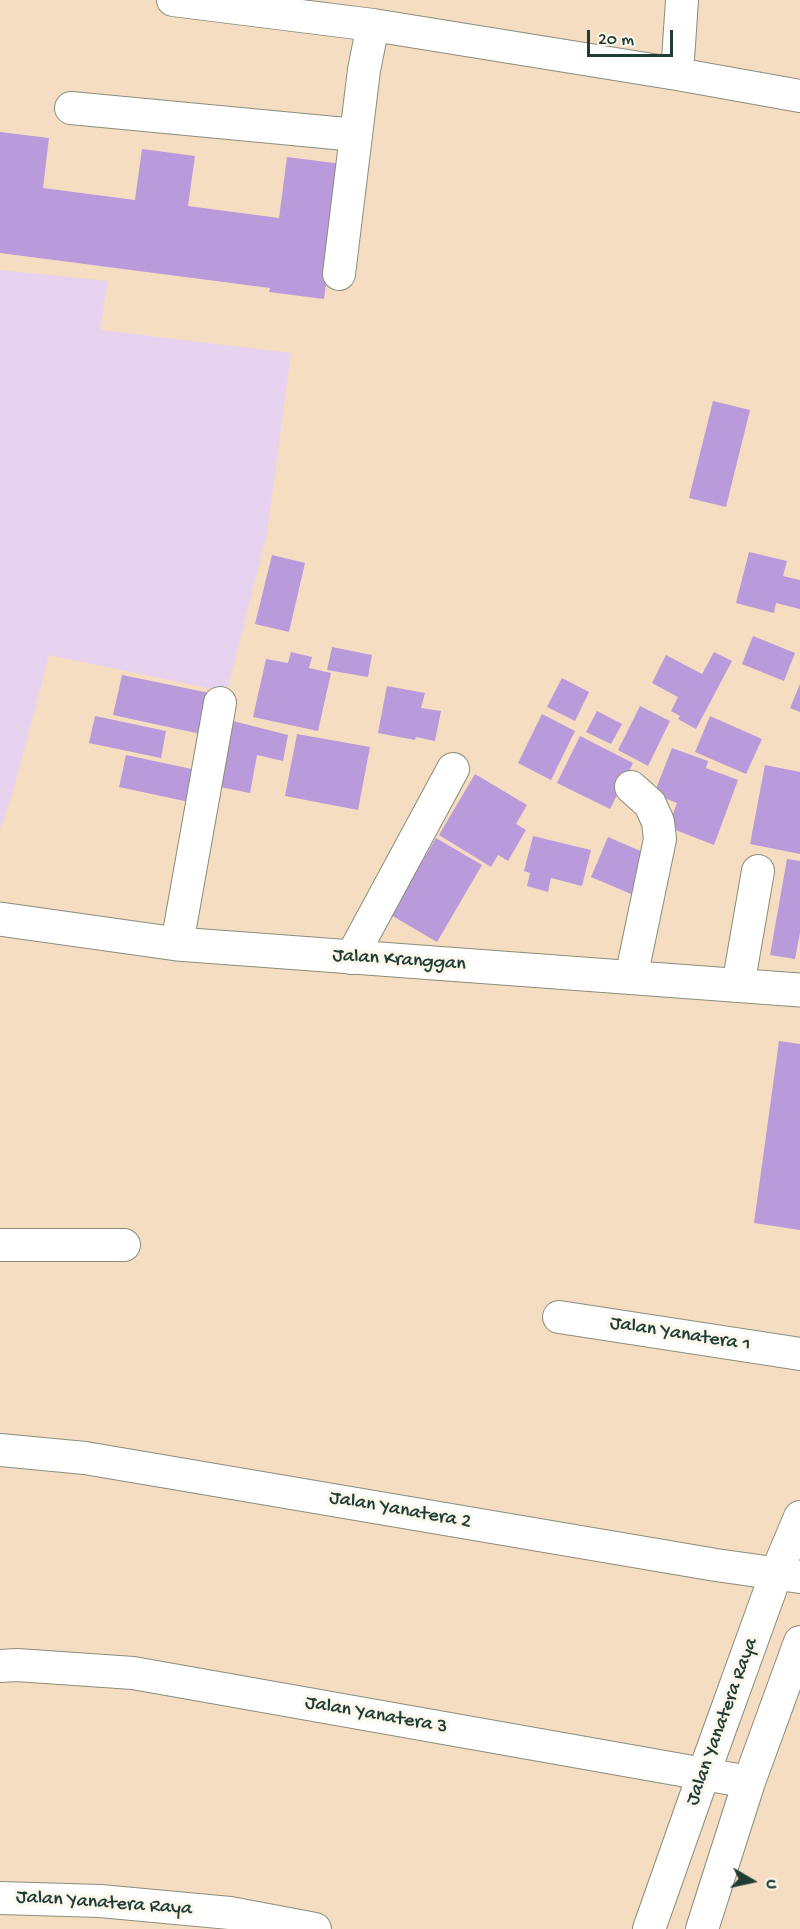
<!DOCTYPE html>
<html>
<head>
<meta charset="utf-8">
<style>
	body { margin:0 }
	#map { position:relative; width:800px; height:1929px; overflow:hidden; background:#f5ddc2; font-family:"Gochi Hand",sans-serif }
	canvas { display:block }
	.north { position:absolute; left:722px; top:1851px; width:60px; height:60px; -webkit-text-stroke:4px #fbf7ec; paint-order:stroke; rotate:99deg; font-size:16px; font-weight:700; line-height:24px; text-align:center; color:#1f3d34 }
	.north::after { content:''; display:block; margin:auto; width:21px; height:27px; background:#1f3d34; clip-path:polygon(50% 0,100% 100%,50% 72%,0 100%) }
	.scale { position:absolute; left:587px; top:30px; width:86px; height:27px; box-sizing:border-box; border:3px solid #1f3d34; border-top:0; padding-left:8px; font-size:18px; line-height:21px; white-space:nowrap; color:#1f3d34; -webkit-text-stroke:4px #fbf7ec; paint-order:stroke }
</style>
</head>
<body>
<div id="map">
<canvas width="800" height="1929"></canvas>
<div class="north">U</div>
<div class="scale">20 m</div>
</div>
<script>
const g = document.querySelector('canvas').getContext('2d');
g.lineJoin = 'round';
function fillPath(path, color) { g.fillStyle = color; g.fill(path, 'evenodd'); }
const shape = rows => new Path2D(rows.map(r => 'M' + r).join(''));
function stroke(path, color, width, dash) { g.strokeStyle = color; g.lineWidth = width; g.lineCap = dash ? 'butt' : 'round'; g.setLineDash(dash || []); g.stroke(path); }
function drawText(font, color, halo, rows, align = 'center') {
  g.font = font + ' "Gochi Hand",sans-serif'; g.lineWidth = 6; g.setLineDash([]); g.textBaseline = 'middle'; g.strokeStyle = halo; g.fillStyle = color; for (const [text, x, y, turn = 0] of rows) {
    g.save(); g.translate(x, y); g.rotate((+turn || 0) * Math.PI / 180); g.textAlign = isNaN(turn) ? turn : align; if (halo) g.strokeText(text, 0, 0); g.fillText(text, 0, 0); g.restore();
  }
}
const built = shape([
	[0,270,108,281,100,330,291,353,267,533,227,692,49,655,14,788,0,829]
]);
const building = shape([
	[0,132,49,138,43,188,135,200,142,149,195,156,188,206,279,218,287,157,342,164,324,299,269,292,270,288,0,253],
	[713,401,750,410,726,507,689,498],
	[749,552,787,561,783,576,800,580,800,609,776,603,774,613,736,603],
	[272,555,305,563,289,632,255,624],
	[753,636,795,653,784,681,742,664],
	[332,647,372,655,368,677,327,670],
	[291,652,312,657,309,668,331,673,318,731,253,717,266,659,288,663],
	[714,652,732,661,696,729,678,719,680,716,671,711,678,697,652,683,666,655,702,674],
	[122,675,219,695,210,736,113,715],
	[562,678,589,692,575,721,547,707],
	[800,684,800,712,790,708],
	[387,686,425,693,421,708,441,711,435,741,416,737,415,740,378,733],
	[640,706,670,721,648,766,618,750],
	[597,711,622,724,611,744,586,732],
	[542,714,575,731,551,780,518,763],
	[95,716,166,731,161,758,89,743],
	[710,716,762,739,746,774,695,752],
	[233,721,288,735,283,761,257,755,250,793,220,787],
	[297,734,370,747,358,810,285,796],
	[580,736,633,763,610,809,557,783],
	[672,748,708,761,706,768,738,780,714,845,668,827,677,803,654,794],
	[126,755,201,771,194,803,119,787],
	[765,765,800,772,800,854,750,844],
	[475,774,527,805,516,824,526,830,508,861,498,855,491,867,439,835],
	[533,836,591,850,582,886,551,878,548,892,527,886,530,873,524,871],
	[608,837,652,856,636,896,591,877],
	[436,838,482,865,437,942,391,915],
	[787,859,800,861,800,933,795,959,770,955],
	[779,1041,800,1044,800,1230,754,1223]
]);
const minor = shape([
	[173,0,373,25],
	[677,74,682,0],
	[71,108,356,135],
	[339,274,364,70,373,25,677,74,800,96],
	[177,944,220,703],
	[351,958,453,769],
	[631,978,660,839,658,822,650,804,631,787],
	[738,986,758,871],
	[0,1245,124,1245],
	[559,1317,800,1354],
	[0,1450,85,1458,716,1565,800,1577],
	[0,1666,17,1665,133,1673,749,1782],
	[0,1898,100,1901,230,1913,315,1929],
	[649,1929,704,1773,776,1574,800,1517],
	[702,1929,749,1782,800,1642]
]);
const major = shape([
	[0,919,177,944,800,990]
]);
const streetNames = [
	["Jalan Kranggan",399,961,4],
	["Jalan Yanatera 1",680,1335,9],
	["Jalan Yanatera 2",400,1511,10],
	["Jalan Yanatera 3",376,1716,10],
	["Jalan Yanatera Raya",723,1722,-70],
	["Jalan Yanatera Raya",104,1904,4]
];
fillPath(built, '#e7d2ef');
fillPath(building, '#b99adb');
stroke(minor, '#8a8d7b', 34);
stroke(major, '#8a8d7b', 35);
stroke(minor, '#fff', 32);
stroke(major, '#fff', 33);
drawText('20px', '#1f3d34', '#fbf7ec', streetNames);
</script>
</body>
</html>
